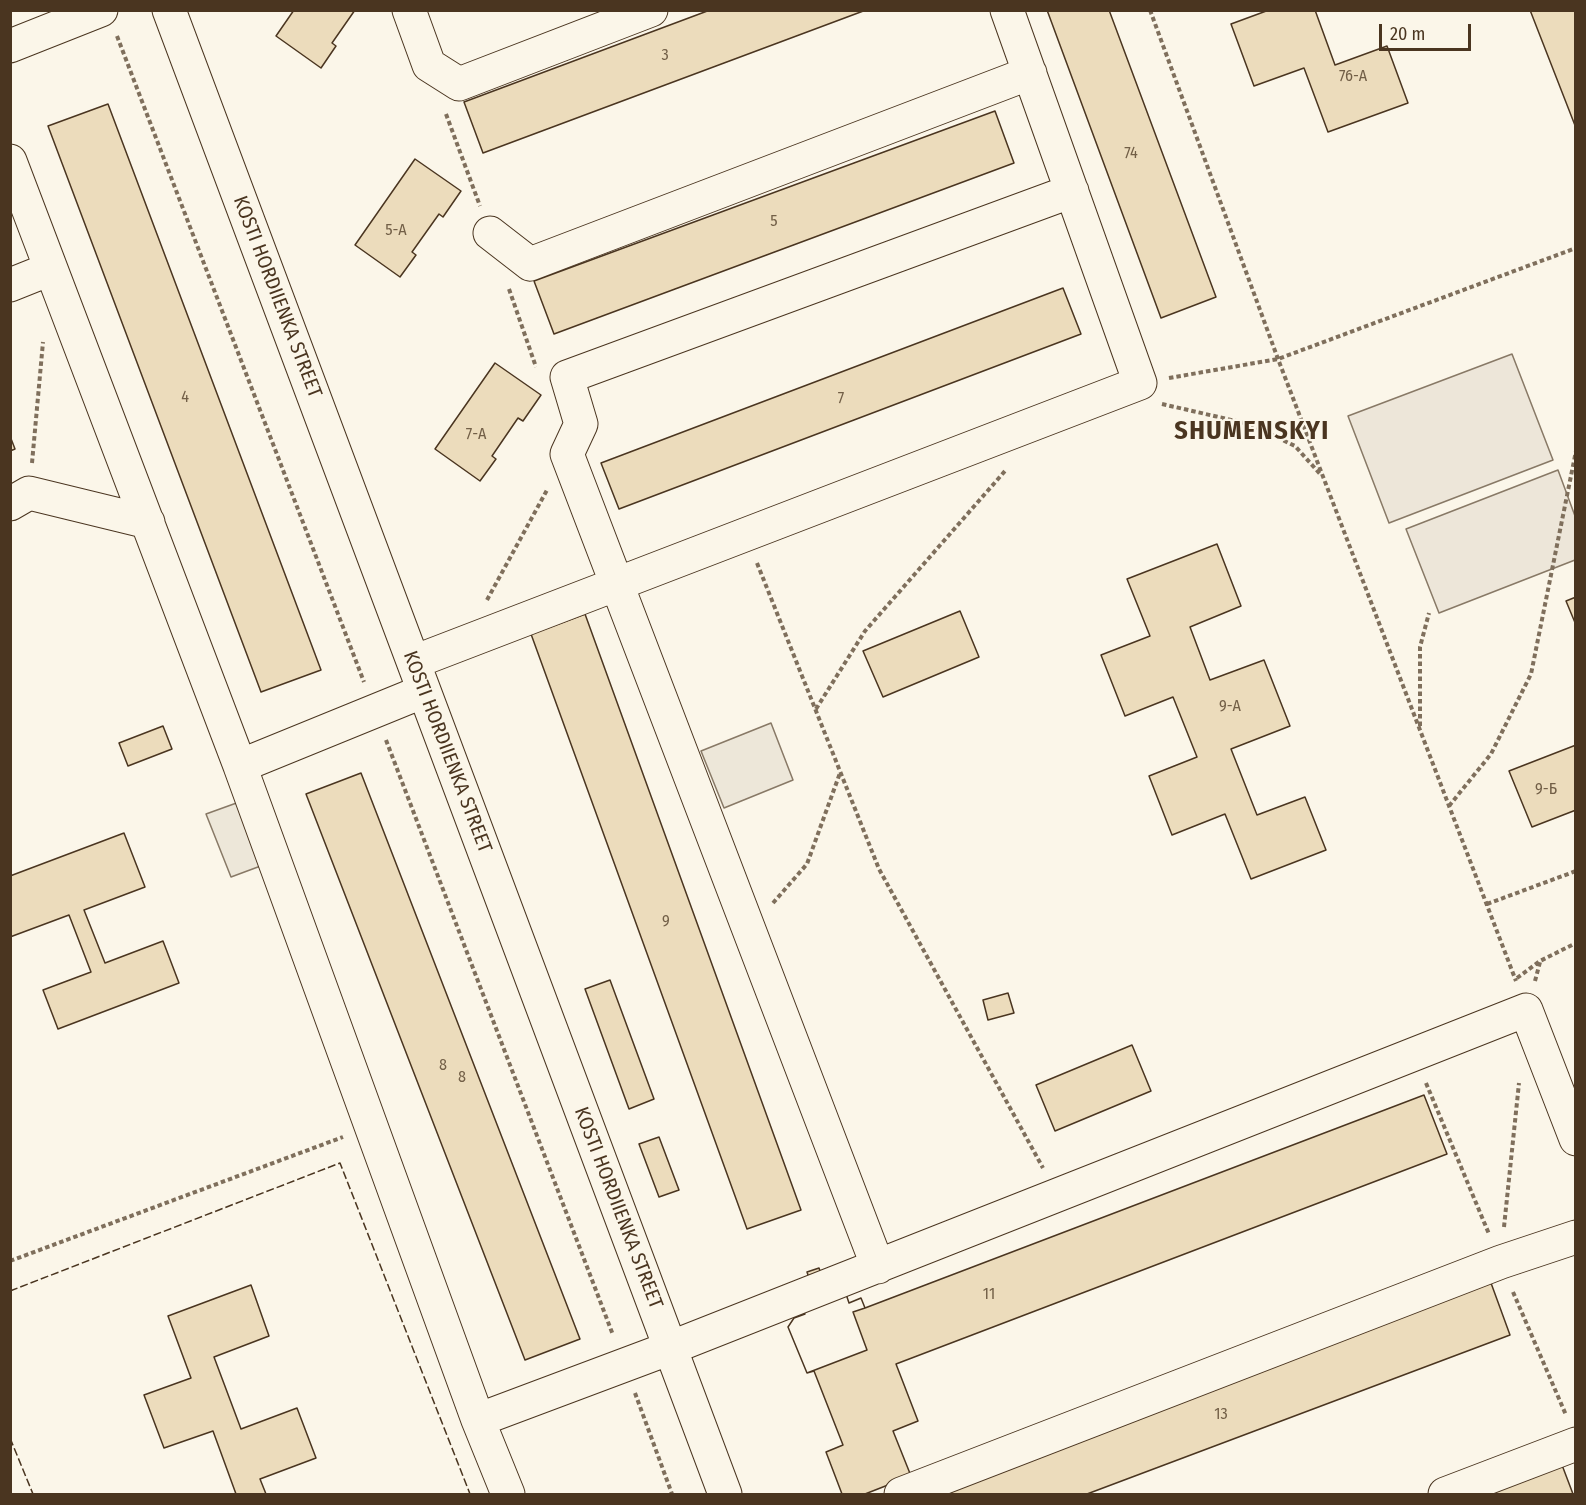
<!DOCTYPE html>
<html>
<head>
<meta charset="utf-8">
<style>
	body { margin:0 }
	#map { position:relative; width:1586px; height:1505px; overflow:hidden; background:#fbf6e9; font-family:"Fira Sans Condensed",sans-serif }
	canvas { display:block }
	.frame { position:absolute; inset:0; border:12px solid #4a3520; pointer-events:none }
	.scale { position:absolute; left:1379px; top:24px; width:92px; height:27px; box-sizing:border-box; border:3px solid #4a3520; border-top:0; padding-left:8px; font-size:18px; line-height:21px; white-space:nowrap; color:#4a3520; -webkit-text-stroke:4px #fbf6e9; paint-order:stroke }
</style>
</head>
<body>
<div id="map">
<canvas width="1586" height="1505"></canvas>
<div class="frame"></div>
<div class="scale">20 m</div>
</div>
<script>
const g = document.querySelector('canvas').getContext('2d');
g.lineJoin = 'round';
function fillPath(path, color) { g.fillStyle = color; g.fill(path, 'evenodd'); }
const shape = rows => new Path2D(rows.map(r => 'M' + r).join(''));
function stroke(path, color, width, dash) { g.strokeStyle = color; g.lineWidth = width; g.lineCap = dash ? 'butt' : 'round'; g.setLineDash(dash || []); g.stroke(path); }
function drawText(font, color, halo, rows, align = 'center') {
  g.font = font + ' "Fira Sans Condensed",sans-serif'; g.lineWidth = 4.5; g.setLineDash([]); g.textBaseline = 'middle'; g.strokeStyle = halo; g.fillStyle = color; for (const [text, x, y, turn = 0] of rows) {
    g.save(); g.translate(x, y); g.rotate((+turn || 0) * Math.PI / 180); g.textAlign = isNaN(turn) ? turn : align; if (halo) g.strokeText(text, 0, 0); g.fillText(text, 0, 0); g.restore();
  }
}
const green = shape([
	[1512,354,1553,460,1389,523,1348,416,1512,354],
	[1558,470,1575,516,1575,560,1439,613,1406,529,1558,470]
]);
const parking = shape([
	[771,723,793,780,724,808,701,751,771,723],
	[242,801,266,864,231,877,206,814,242,801]
]);
const building = shape([
	[294,10,355,10,332,43,336,46,321,68,276,36,294,10],
	[710,10,866,10,483,153,464,102,710,10],
	[1047,10,1109,10,1216,297,1161,318,1047,10],
	[1269,10,1315,10,1335,65,1387,46,1408,103,1328,132,1304,68,1254,86,1231,24,1269,10],
	[1530,10,1576,10,1576,128,1530,10],
	[108,104,321,670,261,692,48,126,108,104],
	[995,111,1014,163,554,334,534,281,995,111],
	[415,159,461,191,443,217,439,214,412,252,416,255,400,277,355,245,415,159],
	[1063,288,1081,334,619,509,601,463,1063,288],
	[495,363,541,395,523,421,518,418,492,456,496,459,480,481,435,449,495,363],
	[10,436,15,449,10,451,10,436],
	[1217,544,1241,606,1190,627,1210,680,1264,660,1290,726,1231,749,1257,815,1305,797,1326,850,1251,879,1225,814,1172,835,1149,776,1197,757,1173,697,1125,716,1101,655,1150,636,1127,579,1217,544],
	[1576,597,1576,625,1566,601,1576,597],
	[960,611,979,657,883,697,863,651,960,611],
	[585,614,801,1210,747,1229,531,634,585,614],
	[163,726,172,749,128,766,119,743,163,726],
	[1576,745,1576,810,1532,827,1509,771,1576,745],
	[361,773,580,1339,525,1360,306,794,361,773],
	[124,833,145,887,84,910,105,963,163,941,179,983,58,1029,43,990,91,972,69,915,10,937,10,876,124,833],
	[610,980,654,1099,629,1109,585,989,610,980],
	[1008,993,1014,1013,988,1020,983,1000,1008,993],
	[1132,1045,1151,1091,1055,1131,1036,1085,1132,1045],
	[1424,1095,1447,1154,896,1364,918,1421,893,1431,911,1476,865,1494,842,1494,826,1452,843,1445,814,1371,807,1373,788,1327,794,1318,805,1314,802,1308,845,1291,849,1303,861,1298,865,1308,1424,1095],
	[659,1137,679,1190,659,1197,639,1144,659,1137],
	[819,1268,822,1277,810,1281,807,1272,819,1268],
	[1491,1283,1510,1335,1087,1494,933,1494,1491,1283],
	[251,1285,269,1336,214,1357,241,1429,297,1408,316,1458,260,1479,266,1494,236,1494,213,1431,164,1448,144,1395,191,1378,168,1316,251,1285],
	[845,1291,849,1303,861,1298,865,1308,853,1312,867,1350,807,1373,788,1327,794,1318,805,1314,802,1308,845,1291],
	[1562,1465,1573,1494,1485,1494,1562,1465]
]);
const path = shape([
	[1150,10,1278,359,1516,981],
	[117,36,364,682],
	[446,114,480,206],
	[509,289,536,367],
	[1169,378,1278,359,1576,248],
	[1162,404,1249,424,1295,446,1321,475],
	[32,463,43,342],
	[757,563,879,869,1043,1168],
	[487,600,547,490],
	[816,709,865,631,1005,471],
	[1420,726,1420,647,1429,613],
	[386,740,613,1335],
	[1449,806,1491,754,1531,674,1576,451],
	[773,903,807,864,840,773],
	[1487,904,1576,871],
	[1517,978,1540,961,1576,943],
	[1535,981,1540,962],
	[1426,1083,1489,1234],
	[1504,1227,1519,1083],
	[10,1261,343,1137],
	[1513,1292,1566,1415],
	[635,1393,672,1494]
]);
const minor = shape([
	[169,10,725,1494],
	[409,10,429,65,459,84,651,10],
	[10,46,101,10],
	[10,161,240,766],
	[490,233,530,264,1030,73],
	[10,285,50,269],
	[10,504,29,493,148,522],
	[414,662,1140,383,1007,10],
	[424,691,240,766,478,1420],
	[878,1267,567,454,581,424,567,377,1072,191],
	[508,1494,478,1420,670,1348,1526,1010,1576,1139],
	[901,1494,1501,1262,1576,1237],
	[1445,1494,1576,1444]
]);
const fence = shape([
	[10,1291,340,1163,470,1494],
	[10,1438,33,1494]
]);
const numberNames = [
	["3",665,56],
	["76-А",1353,77],
	["74",1131,154],
	["5",774,222],
	["5-А",396,231],
	["4",185,398],
	["7",841,399],
	["7-А",476,435],
	["9-А",1230,707],
	["9-Б",1546,790],
	["9",666,922],
	["8",443,1066],
	["8",462,1078],
	["11",989,1295],
	["13",1221,1415]
];
const streetNames = [
	["KOSTI HORDIIENKA STREET",277,297,69],
	["KOSTI HORDIIENKA STREET",447,752,69],
	["KOSTI HORDIIENKA STREET",618,1208,69]
];
const districtNames = [
	["SHUMENSKYI",1252,432]
];
fillPath(green, '#ede6d9');
stroke(green, '#887966', 1.5);
fillPath(parking, '#ede7d9');
stroke(parking, '#887966', 1.5);
fillPath(building, '#ecdcbc');
stroke(building, '#4a3520', 1.5);
stroke(minor, '#4a3520', 35);
stroke(path, '#7f6f5c', 4, [4.5, 3]);
stroke(minor, '#fbf6e9', 33);
stroke(fence, '#4a3520', 1.5, [8, 3]);
drawText('16px', '#725f47', null, numberNames);
drawText('20px', '#4a3520', '#fbf6e9', streetNames);
g.letterSpacing = '1.5px';
drawText('bold 26px', '#4a3520', '#fbf6e9', districtNames);
g.letterSpacing = '0px';
</script>
</body>
</html>
